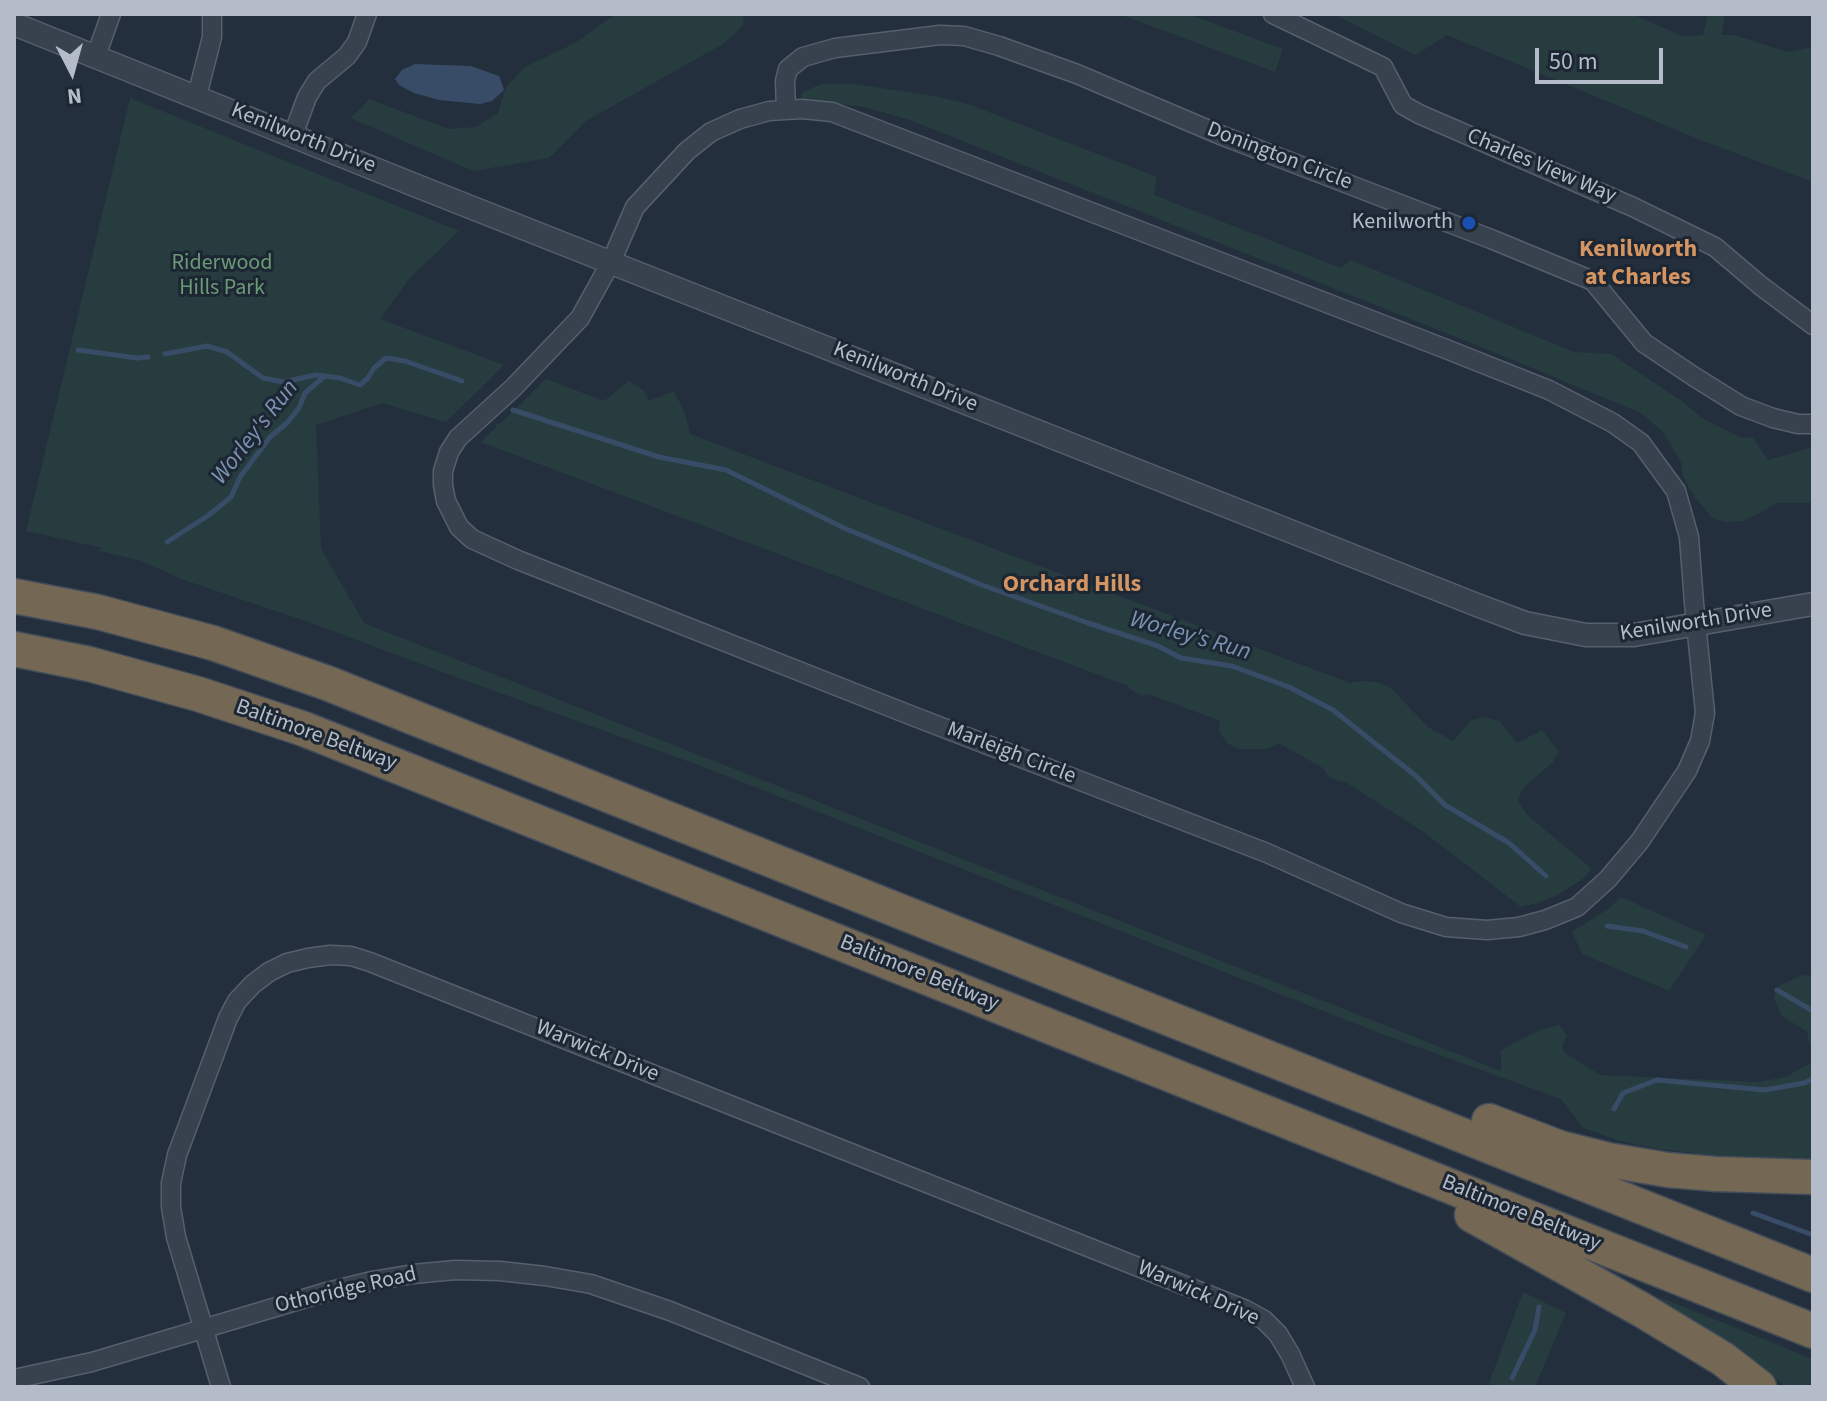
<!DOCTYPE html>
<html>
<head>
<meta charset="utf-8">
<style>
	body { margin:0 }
	#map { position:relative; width:1827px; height:1401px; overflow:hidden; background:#242f3e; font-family:"Source Sans 3",sans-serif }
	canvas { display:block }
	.frame { position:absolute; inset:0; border:16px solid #b4bcc9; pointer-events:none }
	.north { position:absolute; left:32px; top:32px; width:80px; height:80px; -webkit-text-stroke:6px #1d2633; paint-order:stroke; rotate:174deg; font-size:22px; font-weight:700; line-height:32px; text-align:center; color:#b4bcc9 }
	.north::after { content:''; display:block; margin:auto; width:28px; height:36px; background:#b4bcc9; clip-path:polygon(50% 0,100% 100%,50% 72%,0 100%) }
	.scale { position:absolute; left:1535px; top:48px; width:128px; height:36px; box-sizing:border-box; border:4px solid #b4bcc9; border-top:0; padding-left:10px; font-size:24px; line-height:28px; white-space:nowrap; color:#b4bcc9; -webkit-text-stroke:6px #1d2633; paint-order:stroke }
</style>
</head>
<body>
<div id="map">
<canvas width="1827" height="1401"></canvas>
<div class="frame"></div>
<div class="north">N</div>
<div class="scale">50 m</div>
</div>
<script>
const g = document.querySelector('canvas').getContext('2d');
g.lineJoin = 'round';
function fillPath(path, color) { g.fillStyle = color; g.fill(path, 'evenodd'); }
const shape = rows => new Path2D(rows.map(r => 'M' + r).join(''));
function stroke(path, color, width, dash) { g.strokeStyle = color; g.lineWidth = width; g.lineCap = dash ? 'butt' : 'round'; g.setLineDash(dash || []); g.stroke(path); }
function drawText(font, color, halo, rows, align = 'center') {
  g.font = font + ' "Source Sans 3",sans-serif'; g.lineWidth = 6; g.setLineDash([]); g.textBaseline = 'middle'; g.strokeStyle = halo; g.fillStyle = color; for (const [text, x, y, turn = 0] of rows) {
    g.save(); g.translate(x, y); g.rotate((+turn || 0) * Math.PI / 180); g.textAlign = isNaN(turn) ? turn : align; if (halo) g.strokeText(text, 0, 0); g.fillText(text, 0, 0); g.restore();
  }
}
const green = shape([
	[616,14,744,14,743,26,723,44,586,121,549,158,473,171,351,118,369,99,449,129,476,127,498,113,506,87,525,67,575,43],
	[1119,14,1188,14,1283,49,1275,72],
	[1334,14,1632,14,1682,36,1703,35,1708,14,1725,14,1722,35,1734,35,1788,52,1813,47,1813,182,1703,141,1447,35,1416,55],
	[821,84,855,84,939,97,968,104,1157,177,1154,195,1341,268,1351,260,1574,352,1611,354,1682,401,1702,418,1740,437,1753,438,1768,460,1813,447,1813,503,1777,503,1754,516,1742,521,1727,522,1714,519,1696,499,1689,488,1683,475,1681,462,1663,432,1641,413,1486,349,910,120,864,107,802,100,801,93],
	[130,98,459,231,410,278,380,319,504,365,446,422,382,403,316,425,321,549,364,623,1501,1071,1501,1051,1506,1047,1540,1030,1559,1025,1567,1035,1562,1046,1565,1053,1600,1075,1759,1082,1785,1077,1813,1062,1813,1162,1701,1163,1694,1153,1659,1149,1623,1142,1583,1128,1561,1099,1379,1033,709,769,434,669,314,624,181,579,142,561,99,551,102,548,26,531],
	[546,379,604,401,629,381,643,390,649,401,674,391,686,415,690,434,1350,683,1362,681,1377,682,1391,688,1428,727,1453,741,1471,720,1485,717,1499,721,1517,743,1542,730,1559,752,1553,762,1522,789,1518,801,1527,815,1592,869,1584,878,1556,896,1538,903,1521,907,1425,833,1344,781,1341,782,1329,777,1323,768,1280,744,1278,743,1268,749,1239,749,1227,743,1219,732,1220,721,1149,694,1142,696,1131,690,1128,686,481,442,496,427,497,424,501,423],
	[1621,897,1706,935,1669,991,1582,954,1572,932,1608,909],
	[1802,975,1813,976,1813,1061,1807,1032,1781,1015,1774,997,1779,986],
	[1523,1292,1566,1313,1535,1387,1500,1387,1489,1383],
	[1646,1297,1662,1298,1813,1359,1813,1387,1785,1387,1767,1370,1739,1352,1719,1336,1661,1310]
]);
const water = shape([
	[415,64,471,66,499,76,504,90,492,101,480,104,439,100,414,93,399,85,395,79,402,70]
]);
const stream = shape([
	[78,350,137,358,148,357],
	[165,354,207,346,227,352,263,378,284,382,316,375,340,378,360,385,368,378,374,368,386,358,405,361,462,381],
	[513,410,659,457,726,470,844,528,982,585,1088,623,1158,646,1181,658,1232,666,1289,687,1333,710,1416,776,1445,805,1509,843,1546,876],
	[167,542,209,515,231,497,240,477,270,437,287,423,299,408,305,393,325,376],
	[1607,926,1643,931,1686,947],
	[1777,990,1813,1011],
	[1614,1109,1623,1093,1657,1080,1765,1090,1804,1083,1813,1079],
	[1753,1213,1813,1235],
	[1512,1378,1535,1330,1539,1307]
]);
const minor = shape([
	[1273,14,1383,67,1403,105,1419,114,1633,207,1715,247,1761,286,1813,325],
	[96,56,111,14],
	[197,96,212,37,212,14],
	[802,109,832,112,1446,349,1549,390,1613,423,1641,443,1676,491,1689,537,1694,603,1705,713,1700,741,1687,771,1640,841,1608,879,1577,907,1545,920,1519,927,1487,930,1446,927,1401,913,1267,853,905,713,518,560,472,539,459,527,446,501,443,485,443,471,449,452,458,438,513,388,580,318,611,262,635,207,687,151,711,132,740,119,769,111,802,109],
	[786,110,785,81,788,69,803,57,835,48,940,35,964,36,999,46,1077,74,1223,136,1491,239,1593,281,1644,343,1693,376,1741,406,1773,418,1798,424,1813,424],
	[293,135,307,97,317,81,347,56,357,42,367,14],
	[14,1379,92,1362,323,1293,372,1281,413,1274,455,1270,500,1271,545,1276,591,1284,670,1311,860,1387],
	[221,1387,176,1237,171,1207,171,1183,177,1155,228,1018,237,1001,253,984,269,972,287,963,308,958,330,955,351,956,370,962,1244,1309,1264,1320,1278,1334,1290,1354,1305,1387]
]);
const tertiary = shape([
	[14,24,412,184,1477,605,1525,623,1586,635,1634,635,1813,604]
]);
const motorway = shape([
	[14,596,98,612,213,643,327,683,1813,1275],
	[14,649,89,664,198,694,304,729,1813,1331],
	[1489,1121,1560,1148,1608,1160,1668,1170,1716,1174,1813,1177],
	[1472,1215,1642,1310,1723,1359,1759,1387]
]);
const markers = [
	[1469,223,8,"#1a4fb4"]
];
const streetNames = [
	["Kenilworth Drive",303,139,22],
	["Donington Circle",1279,157,21],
	["Charles View Way",1541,167,23],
	["Kenilworth Drive",905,378,22],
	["Kenilworth Drive",1696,623,-9],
	["Baltimore Beltway",316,736,20],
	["Marleigh Circle",1011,754,21],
	["Baltimore Beltway",919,974,22],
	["Warwick Drive",597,1052,22],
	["Baltimore Beltway",1521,1214,22],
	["Othoridge Road",346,1291,-13],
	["Warwick Drive",1198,1294,24]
];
const poiNames = [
	["Kenilworth",1453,223]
];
const parkNames = [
	["Riderwood",222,264],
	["Hills Park",222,289]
];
const neighbourhoodNames = [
	["Kenilworth",1638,251],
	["at Charles",1638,279],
	["Orchard Hills",1072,586]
];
const waterNames = [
	["Worley's Run",256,433,-52],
	["Worley's Run",1190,637,16]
];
fillPath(green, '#263c3f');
fillPath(water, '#394c67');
stroke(stream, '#394c67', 5);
stroke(minor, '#565f6c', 21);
stroke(tertiary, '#565f6c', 25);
stroke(motorway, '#434c59', 37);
stroke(minor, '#38414e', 18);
stroke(tertiary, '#38414e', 22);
stroke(motorway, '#746855', 34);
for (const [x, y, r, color] of markers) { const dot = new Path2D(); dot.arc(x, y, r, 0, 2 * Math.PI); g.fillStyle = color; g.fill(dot); stroke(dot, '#1d2633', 3); }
drawText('22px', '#b4bcc9', '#1d2633', streetNames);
drawText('22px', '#b4bcc9', '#1d2633', poiNames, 'right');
drawText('22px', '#6b9a76', '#1d2633', parkNames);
drawText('bold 24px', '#d59563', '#1d2633', neighbourhoodNames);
drawText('italic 24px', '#7c92b1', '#1d2633', waterNames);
</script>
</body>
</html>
